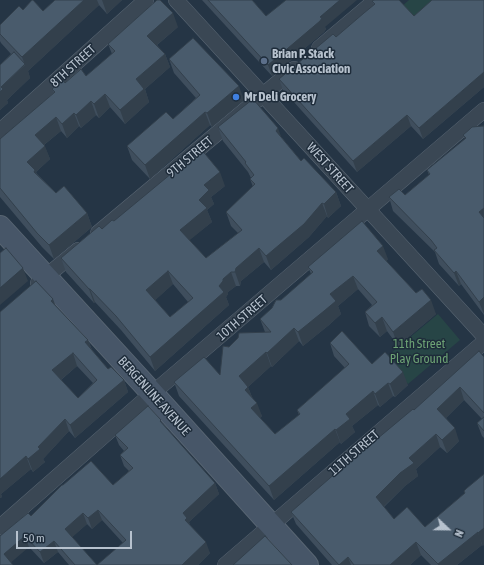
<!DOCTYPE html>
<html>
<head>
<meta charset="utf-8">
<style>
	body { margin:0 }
	#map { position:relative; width:484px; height:565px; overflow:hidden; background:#253545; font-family:"Asap Condensed",sans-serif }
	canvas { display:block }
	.north { position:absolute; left:428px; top:509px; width:40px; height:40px; -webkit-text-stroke:3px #1e2c3a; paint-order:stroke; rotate:112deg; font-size:11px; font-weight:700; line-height:16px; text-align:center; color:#b7c2ce }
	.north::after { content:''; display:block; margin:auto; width:14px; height:18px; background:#b7c2ce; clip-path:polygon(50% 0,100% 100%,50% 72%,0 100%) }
	.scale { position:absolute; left:16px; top:531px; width:116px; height:18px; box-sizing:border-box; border:2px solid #b7c2ce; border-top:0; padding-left:5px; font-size:12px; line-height:14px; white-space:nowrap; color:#b7c2ce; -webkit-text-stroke:3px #1e2c3a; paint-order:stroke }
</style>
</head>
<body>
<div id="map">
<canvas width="484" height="565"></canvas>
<div class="north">N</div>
<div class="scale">50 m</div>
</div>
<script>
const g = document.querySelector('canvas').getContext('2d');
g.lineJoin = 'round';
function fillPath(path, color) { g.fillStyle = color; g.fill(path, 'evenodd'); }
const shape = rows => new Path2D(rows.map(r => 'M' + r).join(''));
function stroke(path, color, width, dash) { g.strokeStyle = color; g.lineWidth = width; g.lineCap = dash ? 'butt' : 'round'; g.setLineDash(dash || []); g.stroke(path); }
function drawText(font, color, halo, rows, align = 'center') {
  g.font = font + ' "Asap Condensed",sans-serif'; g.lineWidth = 3; g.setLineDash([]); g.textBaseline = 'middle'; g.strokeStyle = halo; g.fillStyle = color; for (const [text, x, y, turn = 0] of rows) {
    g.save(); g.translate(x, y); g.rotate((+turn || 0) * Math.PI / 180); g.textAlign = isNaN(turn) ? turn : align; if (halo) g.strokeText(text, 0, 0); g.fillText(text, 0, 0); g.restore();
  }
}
const green = shape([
	[409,0,443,0,418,27,400,8],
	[438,314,460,340,408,384,385,358]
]);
const street = shape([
	[176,0,484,336],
	[319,48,370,5,382,0],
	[0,131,146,0],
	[98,233,294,69],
	[38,283,78,250],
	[0,527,140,404,484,110],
	[225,565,484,342]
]);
const secondary = shape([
	[0,227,142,382,307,565]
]);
const wall = shape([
	[55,0,122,0,107,14,99,5,28,71,30,78,7,100,8,103,0,110,0,65,11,54,1,43,0,41,0,25,23,10,43,11],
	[202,0,252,0,266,16,325,27,326,29,324,32,272,76],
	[484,0,484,87,423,139,411,126,357,172,283,90,279,79,336,37,364,13,374,5,372,1,414,16],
	[178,27,157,45,165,54,170,67,145,89,149,102,125,124,110,107,99,118,96,115,81,128,79,126,67,138,61,131,44,145,50,159,36,172,37,174,56,193,87,213,92,227,54,259,42,247,0,197,0,139,54,93,52,89,65,83,86,76,100,64,112,54,108,44],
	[169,59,244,100,212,127,210,125,150,179,132,160,127,146,173,119,196,98,174,73],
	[483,126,484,126,484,315,461,284,459,286,439,264,435,252,393,211,389,197,405,195,429,175,427,170,465,139,463,135],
	[218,127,282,138,301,161,336,192,341,206,328,218,327,216,309,237,271,270,264,262,241,281,240,286,236,286,228,292,228,294,226,297,229,305,155,371,121,330,95,302,94,303,66,272,61,258,102,229,114,221,225,186,211,197,214,204,207,210,212,222,189,240,206,258,238,233,231,226,226,212,253,187,250,179,251,178,248,172,223,141],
	[173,284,188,302,170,317,155,300],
	[388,259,386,261,436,314,398,346,387,331,380,337,369,326,365,312,372,305,358,289,338,306,341,314,329,325,303,346,299,341,272,367,271,366,248,387,252,397,262,416,260,418,275,434,299,415,297,410,345,368,334,356,330,343,372,364,408,385,395,397,393,396,380,407,378,405,352,426,355,432,341,444,340,442,274,500,179,396,174,382,220,375,229,347,265,332,260,319,311,274,308,267],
	[56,306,88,340,92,350,108,369,124,380,128,392,75,438,69,431,43,459,45,462,33,472,31,469,1,494,2,497,0,498,0,312],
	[77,366,93,383,78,398,61,380],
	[484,357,484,438,482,436,477,423,482,419,464,400,446,418,459,441,447,453,440,447,416,469,418,476,405,486,384,507,394,519,425,527,465,493,464,491,467,488,483,546,482,545,457,565,431,565,421,555,410,565,332,565,296,524,291,512,345,466,344,464,359,454,414,410],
	[163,423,176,439,215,483,219,494,189,522,190,525,210,553,198,565,97,565,123,543,102,520,92,529,87,524,72,537,97,565,69,565,58,552,44,563,29,547,0,565,31,516,63,485,113,485,129,471,124,466,120,455,124,451,119,445,115,435]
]);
const shadedWall = shape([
	[84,0,97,0,99,5,28,71,30,78,7,100,8,103,0,110,0,92,1,87,25,65,22,57],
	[102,0,122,0,107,14],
	[340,0,357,0,325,27,326,29,324,32,272,76,268,65,320,17],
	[173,13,178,27,152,49,147,36],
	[165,54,170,67,145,89,149,102,125,124,120,110,136,79],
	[484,72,484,87,423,139,419,128],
	[239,86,244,100,212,127,207,113],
	[105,94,110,107,99,118,94,104],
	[91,101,96,115,81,128,76,115],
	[205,112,210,125,150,179,145,165],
	[74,113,79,126,67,138,62,124],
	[407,115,411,126,357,172,353,161],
	[56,117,61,131,40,148,35,135],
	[278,128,283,142,276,131],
	[45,146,50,159,36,172,40,184,27,162],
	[220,172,225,186,211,197,214,204,207,210,212,222,185,244,180,230,199,200,204,185],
	[336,192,341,206,328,218,324,204],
	[322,203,327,216,309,237,271,270,266,256],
	[484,208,484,225,479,212],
	[87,213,92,227,54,259,49,245],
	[383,246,388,259,382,265,377,251],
	[259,248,264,262,241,281,240,286,235,272,236,268],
	[23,268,28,281,0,305,0,288],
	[168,271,173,284,151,304,146,290],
	[456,271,461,284,459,286,454,273],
	[231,272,236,286,228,292,228,294,226,297,229,305,155,371,150,357,219,286,223,279],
	[353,276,358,289,338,306,341,314,329,325,303,346,298,332,330,294],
	[89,289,90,289,95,302,94,303],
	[484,297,484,314,479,302],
	[53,299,58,312,51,301],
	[431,300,436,314,398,346,393,332],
	[382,317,387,331,380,337,375,323],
	[294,328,299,341,272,367,267,353],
	[88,340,93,353,85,342],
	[266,352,271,366,248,387,253,400,245,390,239,376],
	[73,353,77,366,57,383,52,370],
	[403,372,408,385,395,397,390,384],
	[124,380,128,392,75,438,70,425],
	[388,383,393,396,380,407,375,394],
	[460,387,464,400,442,422,437,409],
	[373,391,378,405,352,426,355,432,341,444,336,430,346,414],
	[257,403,262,416,256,422,251,408],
	[65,419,69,431,43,459,45,462,33,472,28,459,38,447],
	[455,428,459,441,447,453,442,440],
	[335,429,340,442,274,500,269,486],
	[436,434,440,447,416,469,418,476,405,486,380,510,376,497,409,458],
	[26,456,31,469,1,494,2,497,0,498,0,479],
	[215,483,219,494,189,522,191,528,185,520,183,513],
	[98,510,102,520,92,529,88,518],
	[83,513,87,524,69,540,65,529],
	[484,528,484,545,483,546,478,533],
	[478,532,482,545,457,565,438,565,438,564],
	[25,536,29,547,8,565,4,554],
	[54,541,58,552,44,563,40,552],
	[206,542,210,553,198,565,182,565],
	[416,542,421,555,410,565,390,565],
	[348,557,351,565,339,565]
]);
const building = shape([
	[32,0,33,0,43,11,55,0,84,0,22,57,0,34,0,25,19,6,23,10,32,0],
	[157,0,160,0,173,13,147,36,165,54,136,79,144,89,120,110,105,94,94,104,91,101,76,115,74,113,62,124,56,117,35,135,45,146,27,162,35,170,34,172,56,193,64,186,87,213,49,245,37,233,0,188,0,139,55,92,52,89,63,80,65,83,81,69,86,76,100,64,115,51,108,44,157,0],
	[208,0,252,0,266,16,286,0,340,0,320,17,322,18,320,21,268,65,208,0],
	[374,0,399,0,414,16,432,0,484,0,484,72,419,128,407,115,353,161,279,79,333,34,336,37,364,13,375,4,372,1,374,0],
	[193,38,239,86,207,113,205,112,145,165,127,146,166,112,173,119,200,95,169,59,193,38],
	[14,52,25,64,1,87,3,89,0,92,0,65,14,52],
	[253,99,278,128,276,131,301,161,304,158,336,192,324,204,322,203,304,224,266,256,259,248,236,268,235,272,231,272,223,279,223,281,219,286,224,292,150,357,116,316,90,289,89,289,61,258,99,226,102,229,112,220,114,221,201,149,220,172,204,185,209,190,199,200,207,208,180,230,206,258,242,230,226,212,255,184,250,179,254,175,245,163,246,162,218,127,253,99],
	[168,271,193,298,170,317,146,290,168,271],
	[483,126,484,126,484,208,479,212,484,218,484,297,479,302,456,271,454,273,434,250,437,248,431,240,389,197,399,189,405,195,430,174,427,170,466,138,463,135,470,129,472,127,483,126],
	[362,221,383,246,377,251,416,293,422,289,431,300,393,332,382,317,375,323,365,312,377,302,353,276,330,294,336,301,324,311,298,332,294,328,267,353,266,352,239,376,248,387,245,390,257,403,251,408,275,434,300,414,297,410,349,364,330,343,342,331,372,364,385,352,403,372,390,384,388,383,375,394,373,391,346,414,350,419,336,430,335,429,269,486,174,382,204,357,220,375,223,346,229,347,238,338,239,333,271,332,260,319,272,308,276,300,281,300,313,272,308,267,362,221],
	[6,248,23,268,0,288,0,253,6,248],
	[36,281,53,299,51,301,88,340,85,342,108,369,111,367,124,380,70,425,65,419,38,447,40,449,28,459,26,456,0,479,0,312,36,281],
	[73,353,97,380,78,398,52,370,73,353],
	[479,351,484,357,484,413,460,387,437,409,455,428,442,440,436,434,409,458,414,463,400,473,376,497,394,519,407,507,425,527,465,493,464,491,467,488,484,474,484,528,478,533,478,532,438,564,416,542,390,565,354,565,348,557,339,565,291,512,345,465,344,464,357,452,359,454,413,409,414,410,479,351],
	[148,406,161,420,160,421,176,439,215,483,183,513,187,518,185,520,206,542,182,565,97,565,126,540,98,510,88,518,83,513,65,529,97,565,75,565,54,541,40,552,25,536,4,554,13,565,0,565,0,536,28,513,31,516,62,485,63,485,91,461,113,485,133,468,120,455,128,448,115,435,148,406],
	[484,417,484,431,477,423,484,417],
	[265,536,292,565,233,565,265,536]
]);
const markers = [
	[264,61,4,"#5c6f8a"],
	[236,97,4,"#3f7fe0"]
];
const poiNames = [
	["Brian P. Stack",272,54],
	["Civic Association",272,69],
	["Mr Deli Grocery",244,97]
];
const streetNames = [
	["8TH STREET",73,66,-42],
	["9TH STREET",190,157,-40],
	["WEST STREET",330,168,48],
	["10TH STREET",242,318,-41],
	["BERGENLINE AVENUE",154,396,48],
	["11TH STREET",354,453,-41]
];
const parkNames = [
	["11th Street",419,344],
	["Play Ground",419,359]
];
fillPath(green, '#274546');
stroke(street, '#586572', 16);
stroke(secondary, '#586572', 24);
stroke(street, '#3a4754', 15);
stroke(secondary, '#475668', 22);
fillPath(wall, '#3f4e5d');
fillPath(shadedWall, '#33404c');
fillPath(building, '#495b6c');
stroke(building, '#33404c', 1);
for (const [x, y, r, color] of markers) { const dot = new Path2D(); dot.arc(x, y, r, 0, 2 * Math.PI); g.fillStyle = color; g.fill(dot); stroke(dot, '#1e2c3a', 1.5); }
drawText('bold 13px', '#b7c2ce', '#1e2c3a', poiNames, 'left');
drawText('13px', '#b7c2ce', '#1e2c3a', streetNames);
drawText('13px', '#6ca174', '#1e2c3a', parkNames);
</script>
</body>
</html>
